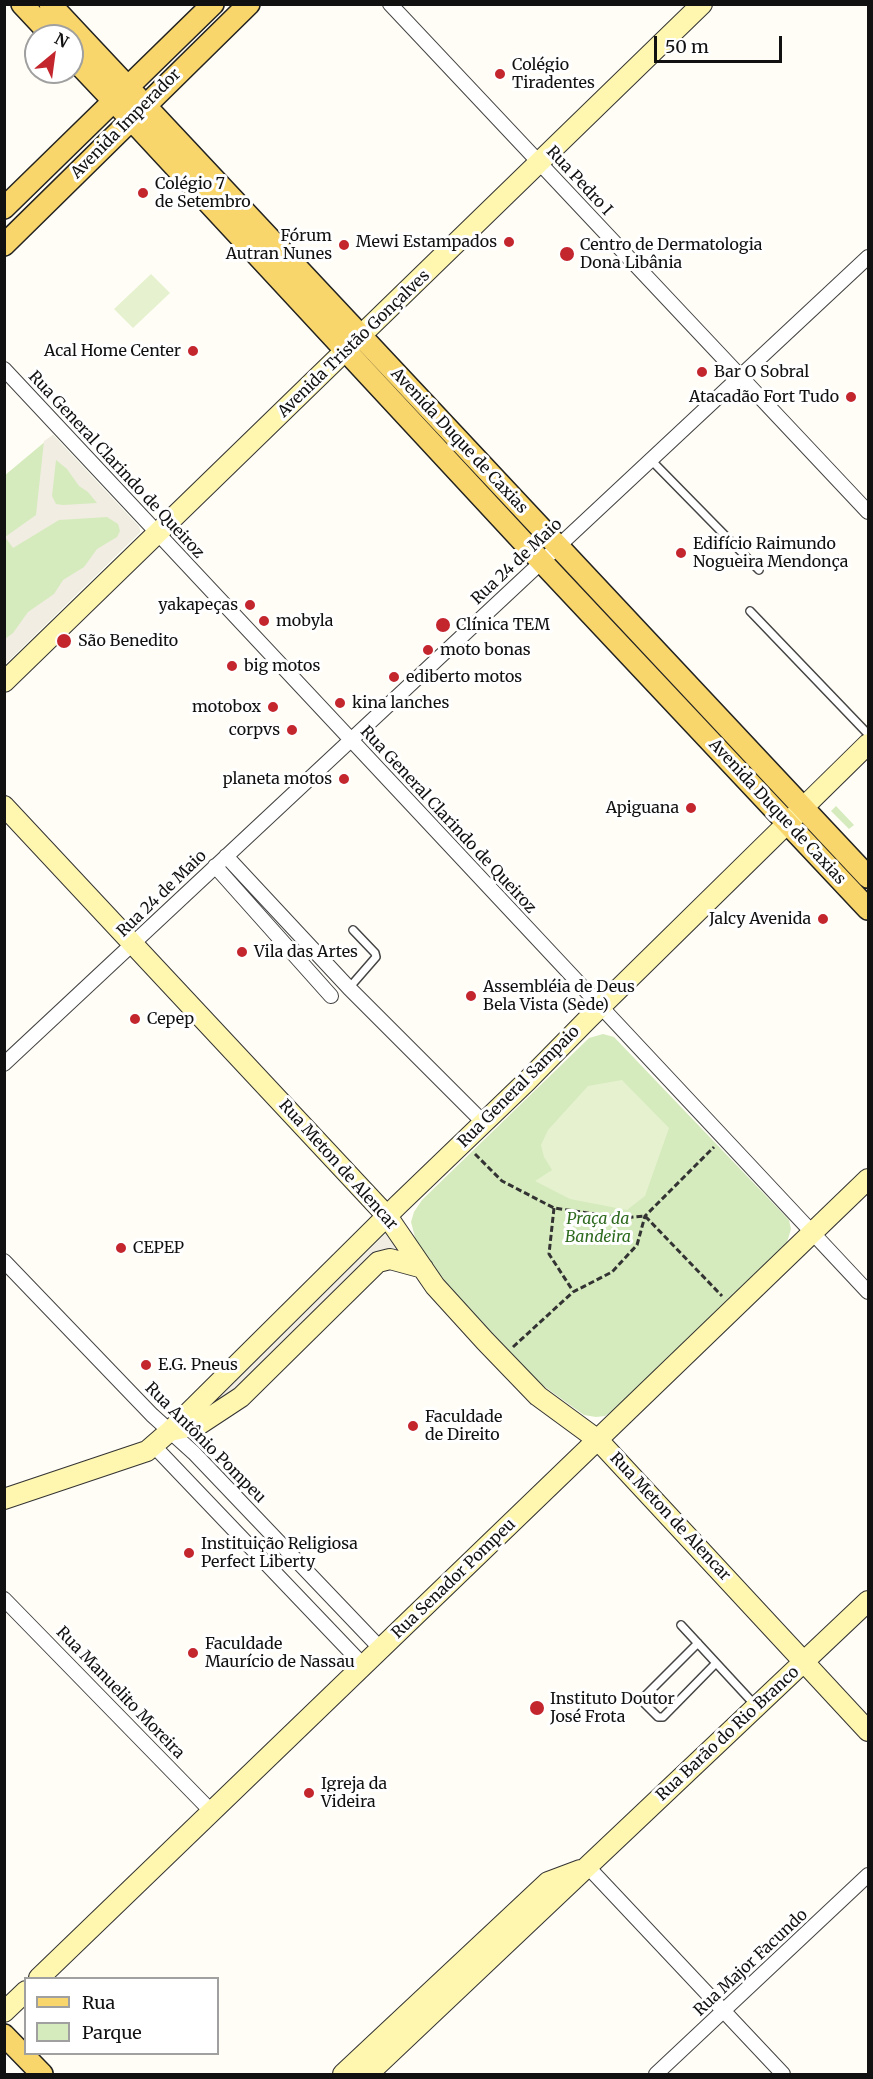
<!DOCTYPE html>
<html>
<head>
<meta charset="utf-8">
<style>
	body { margin:0 }
	#map { position:relative; width:873px; height:2079px; overflow:hidden; background:#fffdf5; font-family:Merriweather,serif }
	canvas { display:block }
	.frame { position:absolute; inset:0; border:6px solid #111; pointer-events:none }
	.legend { position:absolute; left:24px; top:1977px; width:195px; height:78px; box-sizing:border-box; background:#fff; border:2px solid #a0a0a0; margin:0; padding:8px 10px; list-style:none; font-size:18px; color:#111 }
	.legend li { display:flex; align-items:center; gap:12px; height:30px }
	.legend b { width:30px; border:2px solid #a0a0a0 }
	.north { position:absolute; left:24px; top:24px; width:60px; height:60px; box-sizing:border-box; background:#fff; border:2px solid #a0a0a0; border-radius:50%; rotate:29deg; font-size:16px; font-weight:700; line-height:24px; text-align:center; color:#111 }
	.north::after { content:''; display:block; margin:auto; width:21px; height:27px; background:#c4262e; clip-path:polygon(50% 0,100% 100%,50% 72%,0 100%) }
	.scale { position:absolute; left:654px; top:36px; width:128px; height:27px; box-sizing:border-box; border:3px solid #111; border-top:0; padding-left:8px; font-size:18px; line-height:21px; white-space:nowrap; color:#111; -webkit-text-stroke:4px #fff; paint-order:stroke }
</style>
</head>
<body>
<div id="map">
<canvas width="873" height="2079"></canvas>
<div class="frame"></div>
<ul class="legend">
<li><b style="height:8px;background:#f9d66b"></b>Rua</li>
<li><b style="height:16px;background:#d5ebbd"></b>Parque</li>
</ul>
<div class="north">N</div>
<div class="scale">50 m</div>
</div>
<script>
const g = document.querySelector('canvas').getContext('2d');
g.lineJoin = 'round';
function fillPath(path, color) { g.fillStyle = color; g.fill(path, 'evenodd'); }
const shape = rows => new Path2D(rows.map(r => 'M' + r).join(''));
function stroke(path, color, width, dash) { g.strokeStyle = color; g.lineWidth = width; g.lineCap = dash ? 'butt' : 'round'; g.setLineDash(dash || []); g.stroke(path); }
function drawText(font, color, halo, rows, align = 'center') {
  g.font = font + ' Merriweather,serif'; g.lineWidth = 6; g.setLineDash([]); g.textBaseline = 'middle'; g.strokeStyle = halo; g.fillStyle = color; for (const [text, x, y, turn = 0] of rows) {
    g.save(); g.translate(x, y); g.rotate((+turn || 0) * Math.PI / 180); g.textAlign = isNaN(turn) ? turn : align; if (halo) g.strokeText(text, 0, 0); g.fillText(text, 0, 0); g.restore();
  }
}
const green = shape([
	[53,435,139,527,140,532,5,664,4,476],
	[836,806,854,825,849,829,831,811],
	[603,1034,614,1037,789,1220,791,1229,787,1242,639,1387,616,1408,605,1416,596,1417,584,1415,538,1382,482,1327,460,1302,416,1241,411,1222,414,1212,422,1200,589,1038]
]);
const pitch = shape([
	[151,274,170,293,133,328,114,309],
	[622,1080,669,1128,645,1196,627,1210,570,1199,535,1181,552,1170,544,1157,541,1145,548,1130,588,1086]
]);
const plaza = shape([
	[53,435,139,527,140,532,5,664,5,639,13,633,28,612,54,594,63,580,84,567,97,549,117,537,120,531,118,524,107,517,59,520,13,548,5,537,36,515,44,441],
	[56,460,67,469,79,486,88,492,97,503,63,505,56,504,52,496],
	[387,1232,407,1255,400,1252,238,1392,200,1415]
]);
const path = shape([
	[475,1154,502,1181,554,1208,622,1218,645,1216,722,1296],
	[554,1208,549,1254,573,1291],
	[513,1347,573,1292,612,1272,637,1245,645,1216,714,1147]
]);
const lane = shape([
	[651,460,759,570],
	[750,611,868,734],
	[349,988,376,957,375,953,353,930],
	[681,1625,755,1705],
	[698,1643,643,1698,643,1702,658,1717,663,1717,716,1663]
]);
const street = shape([
	[390,4,868,512],
	[4,369,868,1292],
	[226,856,349,988,484,1123],
	[215,866,331,996],
	[4,1064,868,257],
	[4,1261,152,1415,194,1453,381,1649],
	[153,1445,364,1666],
	[4,1599,211,1811],
	[588,1867,783,2074],
	[656,2074,868,1875]
]);
const secondary = shape([
	[4,682,702,4],
	[4,806,387,1216,435,1286,485,1341,538,1396,598,1440,868,1731],
	[170,1431,200,1424,241,1397,378,1262,390,1259,423,1268],
	[4,1499,147,1451,170,1431,398,1205,527,1081,588,1019,868,744],
	[39,1978,868,1179],
	[4,2012,26,1991],
	[343,2074,548,1882,580,1870],
	[368,2074,868,1601]
]);
const primary = shape([
	[22,4,52,36],
	[50,4,868,877],
	[72,57,142,131,541,561,868,909],
	[4,208,213,4],
	[4,245,249,4],
	[4,2035,42,2074]
]);
const markers = [
	[500,74,6,"#c4262e"],
	[143,193,6,"#c4262e"],
	[509,242,6,"#c4262e"],
	[344,245,6,"#c4262e"],
	[567,254,8,"#c4262e"],
	[193,351,6,"#c4262e"],
	[702,372,6,"#c4262e"],
	[851,397,6,"#c4262e"],
	[681,553,6,"#c4262e"],
	[250,605,6,"#c4262e"],
	[264,621,6,"#c4262e"],
	[443,625,8,"#c4262e"],
	[64,641,8,"#c4262e"],
	[428,650,6,"#c4262e"],
	[232,666,6,"#c4262e"],
	[394,677,6,"#c4262e"],
	[340,703,6,"#c4262e"],
	[273,707,6,"#c4262e"],
	[292,730,6,"#c4262e"],
	[344,779,6,"#c4262e"],
	[691,808,6,"#c4262e"],
	[823,919,6,"#c4262e"],
	[242,952,6,"#c4262e"],
	[471,996,6,"#c4262e"],
	[135,1019,6,"#c4262e"],
	[121,1248,6,"#c4262e"],
	[146,1365,6,"#c4262e"],
	[413,1426,6,"#c4262e"],
	[189,1553,6,"#c4262e"],
	[193,1653,6,"#c4262e"],
	[537,1708,8,"#c4262e"],
	[309,1793,6,"#c4262e"]
];
const poiNames = [
	["Colégio",512,65],
	["Tiradentes",512,83],
	["Colégio 7",155,184],
	["de Setembro",155,202],
	["Fórum",332,236,"right"],
	["Autran Nunes",332,254,"right"],
	["Mewi Estampados",497,242,"right"],
	["Centro de Dermatologia",580,245],
	["Dona Libânia",580,263],
	["Acal Home Center",181,351,"right"],
	["Bar O Sobral",714,372],
	["Atacadão Fort Tudo",839,397,"right"],
	["Edifício Raimundo",693,544],
	["Nogueira Mendonça",693,562],
	["yakapeças",238,605,"right"],
	["mobyla",276,621],
	["Clínica TEM",456,625],
	["São Benedito",78,641],
	["moto bonas",440,650],
	["big motos",244,666],
	["ediberto motos",406,677],
	["kina lanches",352,703],
	["motobox",261,707,"right"],
	["corpvs",280,730,"right"],
	["planeta motos",332,779,"right"],
	["Apiguana",679,808,"right"],
	["Jalcy Avenida",811,919,"right"],
	["Vila das Artes",254,952],
	["Assembléia de Deus",483,987],
	["Bela Vista (Sede)",483,1005],
	["Cepep",147,1019],
	["CEPEP",133,1248],
	["E.G. Pneus",158,1365],
	["Faculdade",425,1417],
	["de Direito",425,1435],
	["Instituição Religiosa",201,1544],
	["Perfect Liberty",201,1562],
	["Faculdade",205,1644],
	["Maurício de Nassau",205,1662],
	["Instituto Doutor",550,1699],
	["José Frota",550,1717],
	["Igreja da",321,1784],
	["Videira",321,1802]
];
const streetNames = [
	["Avenida Imperador",126,124,-45],
	["Rua Pedro I",579,181,47],
	["Avenida Tristão Gonçalves",354,344,-44],
	["Avenida Duque de Caxias",459,441,47],
	["Rua General Clarindo de Queiroz",116,465,47],
	["Rua 24 de Maio",517,562,-43],
	["Avenida Duque de Caxias",777,812,47],
	["Rua General Clarindo de Queiroz",448,820,47],
	["Rua 24 de Maio",162,894,-44],
	["Rua General Sampaio",519,1087,-45],
	["Rua Meton de Alencar",338,1165,48],
	["Rua Antônio Pompeu",205,1443,45],
	["Rua Meton de Alencar",670,1517,47],
	["Rua Senador Pompeu",454,1579,-44],
	["Rua Manuelito Moreira",120,1693,46],
	["Rua Barão do Rio Branco",728,1734,-43],
	["Rua Major Facundo",751,1963,-43]
];
const parkNames = [
	["Praça da",598,1219],
	["Bandeira",598,1237]
];
fillPath(green, '#d5ebbd');
fillPath(pitch, '#e6f2cf');
fillPath(plaza, '#f1ede2');
stroke(lane, '#444', 10);
stroke(street, '#444', 16);
stroke(secondary, '#333', 22);
stroke(primary, '#222', 24);
stroke(path, '#333', 3, [6, 3]);
stroke(lane, '#fff', 7);
stroke(street, '#fff', 14);
stroke(secondary, '#fff6b0', 20);
stroke(primary, '#f9d66b', 21);
for (const [x, y, r, color] of markers) { const dot = new Path2D(); dot.arc(x, y, r, 0, 2 * Math.PI); g.fillStyle = color; g.fill(dot); stroke(dot, '#fff', 2); }
drawText('16px', '#111', '#fff', poiNames, 'left');
drawText('16px', '#111', '#fff', streetNames);
drawText('italic 16px', '#2f6b1f', '#fff', parkNames);
</script>
</body>
</html>
